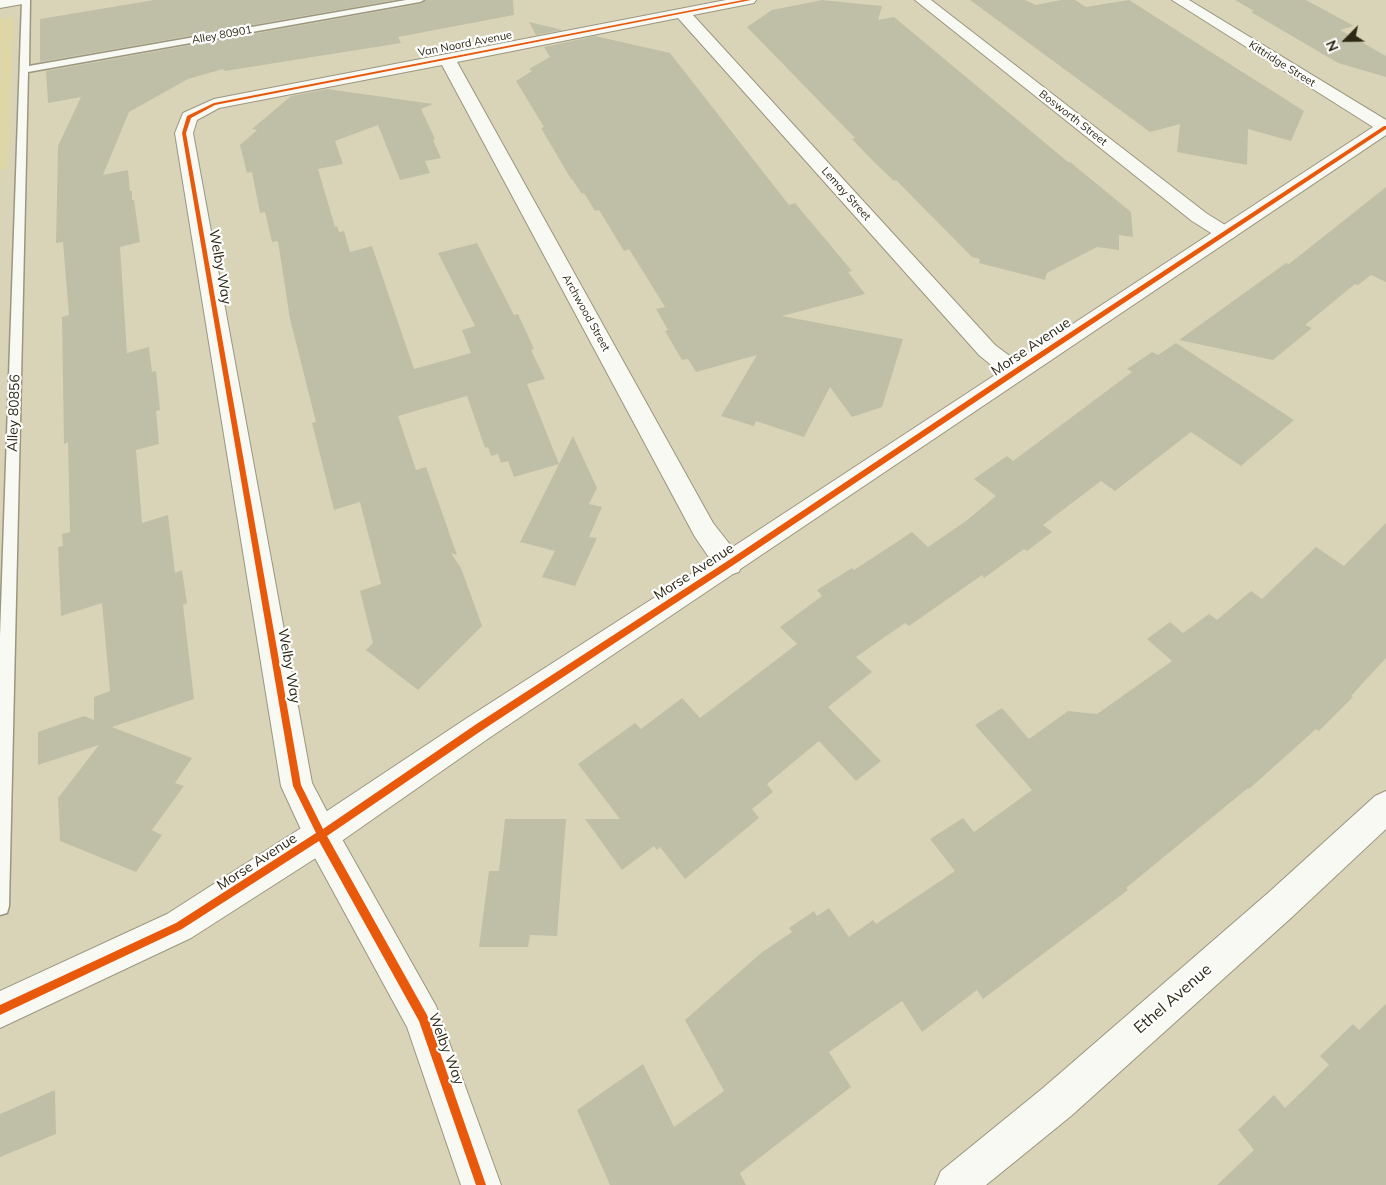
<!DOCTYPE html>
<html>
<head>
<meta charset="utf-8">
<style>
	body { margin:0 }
	#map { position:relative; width:1386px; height:1185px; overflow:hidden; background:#d9d4b7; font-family:Mulish,sans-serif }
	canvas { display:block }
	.north { position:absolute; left:1321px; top:15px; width:50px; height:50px; -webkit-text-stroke:4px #fefefe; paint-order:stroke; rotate:247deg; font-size:14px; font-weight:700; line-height:20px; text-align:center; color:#2c2813 }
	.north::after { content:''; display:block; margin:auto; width:18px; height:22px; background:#2c2813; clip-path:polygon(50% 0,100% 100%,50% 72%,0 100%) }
</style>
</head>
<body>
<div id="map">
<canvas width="1386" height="1185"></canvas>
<div class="north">N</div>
</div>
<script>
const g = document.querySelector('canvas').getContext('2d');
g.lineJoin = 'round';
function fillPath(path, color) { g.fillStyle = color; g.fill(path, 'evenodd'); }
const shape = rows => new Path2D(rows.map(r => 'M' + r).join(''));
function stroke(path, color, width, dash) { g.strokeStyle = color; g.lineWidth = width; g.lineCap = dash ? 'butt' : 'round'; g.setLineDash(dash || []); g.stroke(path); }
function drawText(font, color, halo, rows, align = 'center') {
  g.font = font + ' Mulish,sans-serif'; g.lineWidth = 4.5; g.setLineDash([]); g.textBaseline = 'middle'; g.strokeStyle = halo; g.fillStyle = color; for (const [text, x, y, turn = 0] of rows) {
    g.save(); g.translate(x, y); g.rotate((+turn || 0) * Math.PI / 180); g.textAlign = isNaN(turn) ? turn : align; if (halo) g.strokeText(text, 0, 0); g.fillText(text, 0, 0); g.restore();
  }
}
const built = shape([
	[14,16,8,169,0,170,0,19]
]);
const building = shape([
	[154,0,395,0,40,62,40,19],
	[426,0,513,0,514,15,398,37,401,43,225,71,223,69,188,79,129,112,103,175,128,170,130,191,132,191,132,200,134,200,140,242,120,247,127,353,149,347,152,372,156,371,160,410,156,411,159,444,136,450,142,523,168,515,175,573,182,570,187,603,183,605,194,699,112,727,192,758,175,783,184,786,152,830,162,835,136,872,60,841,58,798,99,745,38,765,38,732,84,716,94,720,94,697,110,691,102,603,61,616,58,547,63,546,62,534,70,532,68,442,64,444,62,317,69,315,63,242,56,243,58,146,81,97,48,103,46,71,420,4],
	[822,0,882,6,878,20,894,17,1068,162,1070,162,1131,212,1133,237,1119,235,1119,250,1097,247,1047,273,1045,280,979,263,980,259,972,257,896,180,894,181,875,163,852,139,855,138,747,27,772,10],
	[970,0,1025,0,1036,5,1061,0,1075,0,1086,7,1129,0,1304,111,1291,141,1248,129,1247,165,1177,152,1180,124,1150,132],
	[1235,0,1306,0,1354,26,1340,30,1386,56,1386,77,1338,63,1251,12,1254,11],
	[529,22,563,30,536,35],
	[595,36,670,53,789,205,795,203,852,271,848,272,865,294,782,316,903,339,882,407,852,417,830,387,804,437,756,421,754,426,721,416,757,355,696,372,688,359,682,360,665,331,668,330,656,309,665,307,629,249,624,251,599,210,595,211,584,193,582,194,572,179,571,179,541,128,544,127,516,81,532,71,529,69,550,57,544,47],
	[327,89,433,104,421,109,435,139,433,140,441,158,425,161,430,173,400,180,378,125,335,141,343,164,318,169,335,227,337,226,339,232,344,231,350,252,372,246,414,369,471,353,462,330,475,326,438,253,477,243,514,315,518,314,534,349,531,350,545,379,527,384,559,464,514,477,508,461,501,463,498,454,491,456,488,447,485,448,467,396,398,416,416,470,426,467,457,555,451,553,461,568,482,626,418,690,366,650,373,643,360,591,381,584,360,502,334,510,312,423,316,422,290,319,278,241,272,242,265,212,260,213,252,172,247,173,240,145,257,130,252,129,291,96],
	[1386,187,1386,282,1371,275,1358,285,1355,284,1305,325,1312,328,1273,360,1179,340,1286,263,1289,264],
	[1176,343,1294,420,1241,466,1191,432,1115,491,1101,481,1043,525,1052,532,1027,551,1024,549,984,578,982,575,909,626,905,623,856,657,872,672,828,707,881,761,856,781,819,741,767,784,773,792,752,809,759,818,685,879,660,847,657,850,654,846,622,870,585,819,620,819,578,764,635,723,641,729,682,698,700,718,797,644,780,627,822,596,817,590,852,568,854,570,912,532,928,547,966,521,996,496,974,479,1007,456,1013,461,1132,372,1127,369,1152,352,1158,355],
	[573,436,597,488,589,504,602,507,589,537,597,538,575,586,542,577,555,551,520,542],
	[1386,523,1386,658,1351,696,1353,697,1319,731,1316,729,1249,789,1248,788,1126,888,1128,890,983,999,977,990,922,1032,902,1001,829,1052,851,1087,740,1173,746,1185,610,1185,577,1110,643,1064,674,1127,724,1091,685,1020,761,953,792,932,789,928,814,911,817,916,829,908,849,937,873,920,876,924,955,871,930,839,963,818,974,832,1032,790,975,725,1002,708,1029,739,1068,711,1097,714,1172,661,1147,639,1170,622,1183,633,1209,614,1217,620,1251,591,1262,599,1316,547,1344,566],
	[505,819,566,819,557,936,530,935,528,947,479,947,489,871,499,871],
	[1386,1004,1386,1185,1217,1185,1254,1150,1238,1130,1274,1095,1285,1108,1329,1065,1320,1056,1353,1024,1359,1030],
	[55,1090,56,1134,0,1157,0,1114]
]);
const service = shape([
	[22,0,30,0,29,66,406,0,424,0,420,2,28,72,9,906,7,913,0,915,0,636,22,0]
]);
const minor = shape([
	[726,0,756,0,754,3,749,4,693,15,995,345,1023,366,1026,372,1023,378,1015,380,1007,378,979,355,678,18,457,62,713,523,739,556,742,564,739,572,729,575,719,572,695,537,442,65,219,108,197,120,193,133,312,783,333,823,436,1006,501,1185,461,1185,407,1027,309,847,281,786,175,133,183,113,214,99,726,0],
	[915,0,931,0,1206,213,1233,230,1236,234,1233,238,1226,240,1219,238,1192,221,915,0],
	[1386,791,1386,829,1292,917,1071,1116,986,1185,935,1185,941,1171,1043,1088,1268,893,1375,796,1386,791]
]);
const tertiary = shape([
	[1172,0,1189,0,1386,120,1386,135,489,738,333,847,191,938,0,1028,0,991,167,914,309,823,467,718,719,556,1373,127,1172,0]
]);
const secondary = shape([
	[0,0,30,0,28,3,0,8,0,0]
]);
const cycleway = shape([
	[743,0,751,0,215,105,191,118,186,133,301,785,323,829,475,725,726,562,1013,370,1384,126,1386,126,1386,129,1017,374,732,566,481,731,327,836,427,1015,486,1185,476,1185,419,1021,319,841,182,929,0,1015,0,1005,176,923,316,833,293,786,182,133,187,116,214,103,743,0]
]);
const farStreetnames = [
	["Alley 80901",222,35,-10],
	["Van Noord Avenue",465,44,-11],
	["Kittridge Street",1282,64,32],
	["Bosworth Street",1073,118,38],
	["Lemay Street",846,194,48],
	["Archwood Street",586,313,61]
];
const streetNames = [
	["Welby Way",220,267,80],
	["Morse Avenue",1031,347,-34],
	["Alley 80856",14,413,-88],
	["Morse Avenue",694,572,-33],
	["Welby Way",289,666,80],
	["Morse Avenue",257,862,-33],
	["Welby Way",446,1049,69]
];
const nearStreetnames = [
	["Ethel Avenue",1173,999,-41]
];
fillPath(built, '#ded6a6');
fillPath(building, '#bfbfa7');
stroke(service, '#9a967f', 3);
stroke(minor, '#9a967f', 2);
stroke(tertiary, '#9a967f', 2);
stroke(secondary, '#9a967f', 2);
fillPath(service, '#f9f9f4');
fillPath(minor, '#f9f9f4');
fillPath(tertiary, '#f9f9f4');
fillPath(secondary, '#f9f9f4');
fillPath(cycleway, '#e8590c');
drawText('11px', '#2c2813', '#fefefe', farStreetnames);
drawText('14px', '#2c2813', '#fefefe', streetNames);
drawText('16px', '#2c2813', '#fefefe', nearStreetnames);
</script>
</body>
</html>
